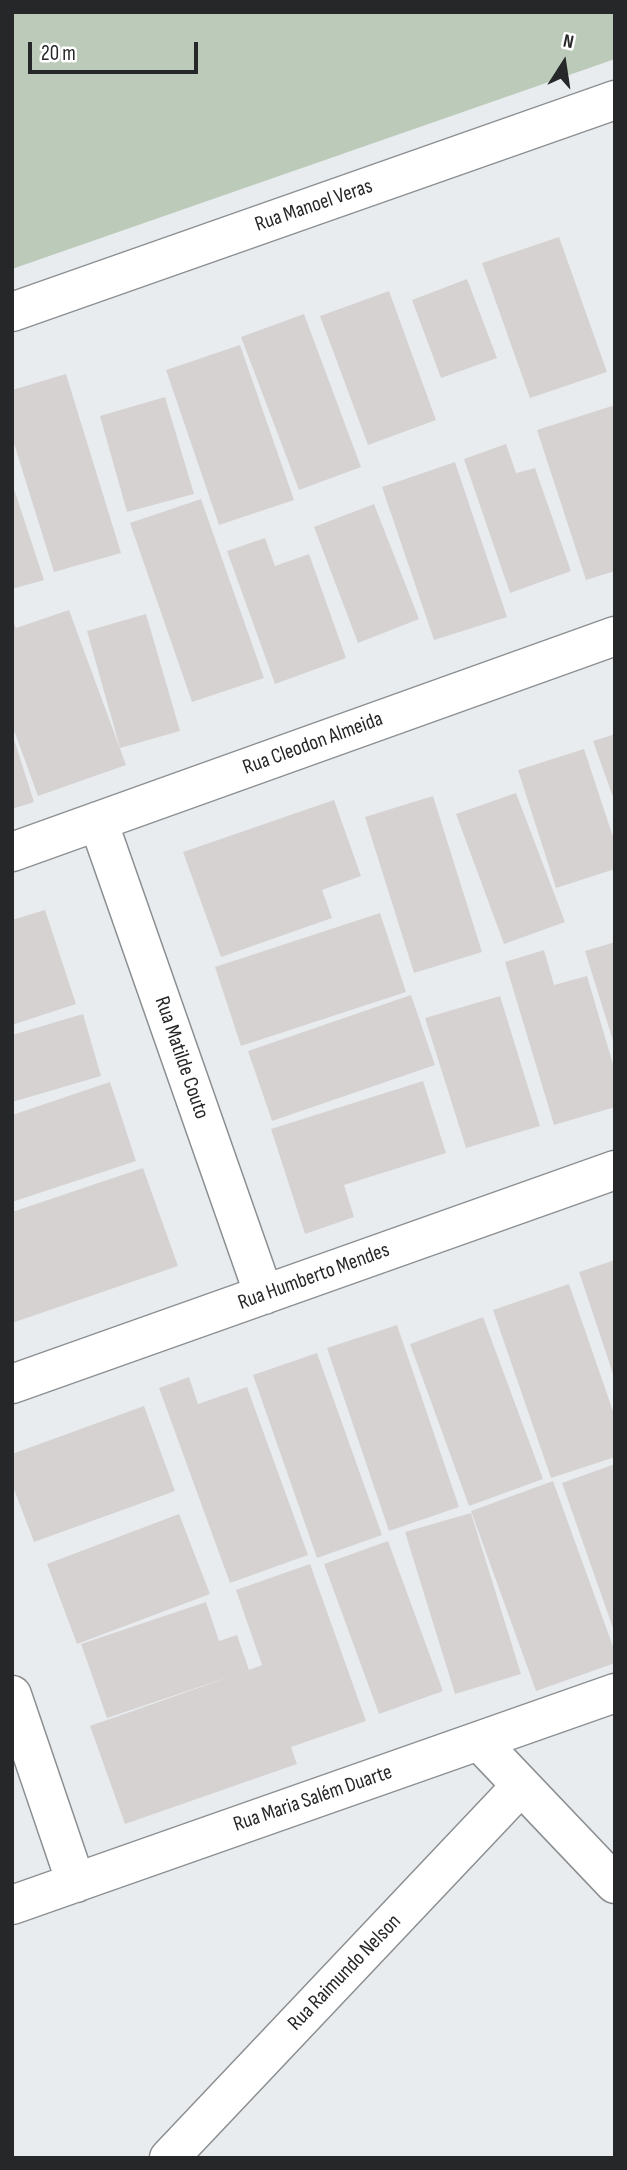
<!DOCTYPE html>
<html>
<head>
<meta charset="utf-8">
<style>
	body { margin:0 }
	#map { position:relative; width:627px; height:2170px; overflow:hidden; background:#e9ecef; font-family:"Sofia Sans Condensed",sans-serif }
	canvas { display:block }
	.frame { position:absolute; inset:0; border:14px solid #262728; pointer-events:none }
	.north { position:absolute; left:529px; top:28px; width:70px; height:70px; -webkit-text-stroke:5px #fff; paint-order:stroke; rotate:12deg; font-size:19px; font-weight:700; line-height:28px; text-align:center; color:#262728 }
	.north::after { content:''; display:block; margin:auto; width:24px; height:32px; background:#262728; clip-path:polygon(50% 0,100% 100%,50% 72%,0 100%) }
	.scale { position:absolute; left:28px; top:42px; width:170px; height:32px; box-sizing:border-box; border:4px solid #262728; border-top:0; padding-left:9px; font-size:21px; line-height:24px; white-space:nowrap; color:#262728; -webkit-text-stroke:5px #fff; paint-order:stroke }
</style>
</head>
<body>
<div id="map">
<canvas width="627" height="2170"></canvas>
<div class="frame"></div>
<div class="north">N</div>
<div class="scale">20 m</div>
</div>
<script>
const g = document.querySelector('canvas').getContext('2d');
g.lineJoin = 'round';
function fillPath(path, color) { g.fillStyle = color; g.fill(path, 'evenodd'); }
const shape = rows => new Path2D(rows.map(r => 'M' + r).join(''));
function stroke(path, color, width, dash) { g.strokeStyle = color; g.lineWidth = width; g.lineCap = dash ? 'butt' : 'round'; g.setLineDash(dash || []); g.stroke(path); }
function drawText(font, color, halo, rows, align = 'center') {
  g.font = font + ' "Sofia Sans Condensed",sans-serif'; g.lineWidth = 6; g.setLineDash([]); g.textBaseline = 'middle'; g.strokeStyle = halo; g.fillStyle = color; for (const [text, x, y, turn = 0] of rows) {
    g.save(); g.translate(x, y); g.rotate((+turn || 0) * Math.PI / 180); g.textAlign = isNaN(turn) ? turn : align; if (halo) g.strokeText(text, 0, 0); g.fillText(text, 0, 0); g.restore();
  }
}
const green = shape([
	[12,12,615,12,615,59,12,269]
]);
const building = shape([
	[559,237,607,372,530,398,482,263],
	[467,279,497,358,441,378,412,300],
	[389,291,436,420,368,445,320,316],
	[304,314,361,467,299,490,241,337],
	[240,345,294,500,219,525,166,370],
	[66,374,121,553,54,572,12,437,12,390],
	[165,397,194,494,127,512,100,416],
	[615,405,615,571,586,580,537,430],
	[506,444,516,473,535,468,571,571,510,593,464,459],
	[455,462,507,617,434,640,382,487],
	[12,483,44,580,12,589],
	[201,499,264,678,192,702,130,523],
	[374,504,419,619,358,643,314,527],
	[265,538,275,566,309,554,346,658,275,684,227,551],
	[69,610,126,765,38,796,12,725,12,618,16,628],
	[146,614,180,731,120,748,87,631],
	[12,733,34,802,12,809],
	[615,734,615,800,614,800,593,741],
	[584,749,615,843,615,869,556,888,518,770],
	[516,793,565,922,504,944,456,814],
	[433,796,482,952,414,973,365,817],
	[334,800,361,876,322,890,332,918,221,957,183,852],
	[45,910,76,1004,12,1025,12,920],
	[380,913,406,992,241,1046,215,967],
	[615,942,615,1044,614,1044,585,951],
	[544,950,554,985,587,976,615,1071,615,1107,554,1125,505,962],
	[411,995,435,1065,272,1121,248,1051],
	[500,996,540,1126,466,1148,425,1018],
	[83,1014,101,1076,12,1102,12,1035],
	[423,1081,446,1153,344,1185,354,1217,305,1234,271,1129],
	[110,1082,136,1161,12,1202,12,1115],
	[143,1168,178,1266,12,1323,12,1212],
	[615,1260,615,1377,614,1377,579,1272],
	[569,1284,615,1417,615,1457,551,1478,493,1310],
	[483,1317,543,1479,469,1506,410,1344],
	[397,1325,459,1507,389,1531,327,1348],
	[317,1353,382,1535,317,1558,253,1375],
	[189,1377,198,1404,247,1387,308,1555,230,1583,159,1388],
	[144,1406,175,1491,34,1542,12,1484,12,1454],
	[615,1464,615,1631,614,1631,562,1483],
	[553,1481,615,1652,615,1663,536,1691,471,1511],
	[471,1513,521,1674,455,1694,405,1532],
	[179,1514,210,1594,77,1644,47,1564],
	[388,1541,443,1691,379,1714,324,1564],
	[310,1564,366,1721,291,1747,297,1764,125,1824,90,1726,235,1675,107,1718,81,1644,206,1602,219,1641,237,1635,249,1670,262,1665,236,1590]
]);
const street = shape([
	[12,312,615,100],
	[98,821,264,1295],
	[12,852,615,636],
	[12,1384,615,1170],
	[12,1695,76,1883],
	[479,1741,615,1884],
	[12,1905,615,1693],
	[169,2158,520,1787]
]);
const streetNames = [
	["Rua Manoel Veras",314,206,-19],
	["Rua Cleodon Almeida",313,744,-20],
	["Rua Matilde Couto",181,1058,71],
	["Rua Humberto Mendes",314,1277,-20],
	["Rua Maria Salém Duarte",313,1799,-19],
	["Rua Raimundo Nelson",345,1973,-46]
];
fillPath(green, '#bbcab9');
fillPath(building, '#d6d2d2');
stroke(street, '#8c8f91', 41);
stroke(street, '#fff', 38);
drawText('21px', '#262728', '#fff', streetNames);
</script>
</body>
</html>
